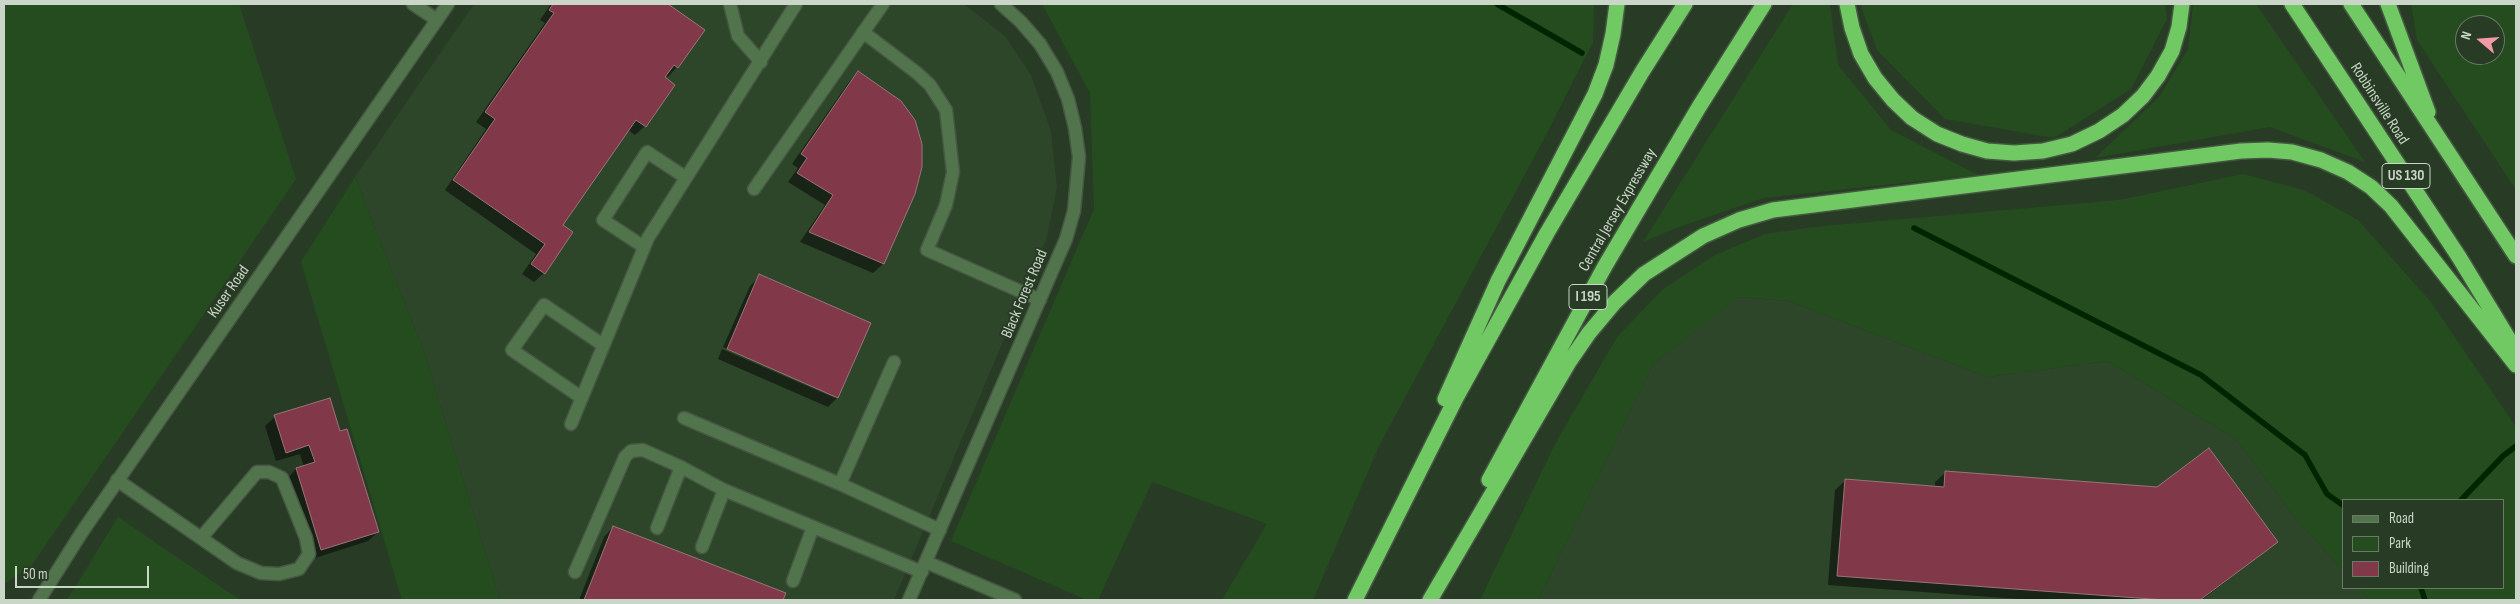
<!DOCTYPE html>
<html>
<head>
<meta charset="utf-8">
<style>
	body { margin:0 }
	#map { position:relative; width:2520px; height:604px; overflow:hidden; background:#283b25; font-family:"Sofia Sans Condensed",sans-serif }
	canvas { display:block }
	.frame { position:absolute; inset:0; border:5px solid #cad6c8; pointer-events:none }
	.legend { position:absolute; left:2342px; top:499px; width:162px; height:90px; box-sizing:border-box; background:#283b25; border:1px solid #697966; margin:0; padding:6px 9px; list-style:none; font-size:15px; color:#cad6c8 }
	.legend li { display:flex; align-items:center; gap:10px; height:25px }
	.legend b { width:25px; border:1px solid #697966 }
	.north { position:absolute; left:2455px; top:15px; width:50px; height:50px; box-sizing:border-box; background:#283b25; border:1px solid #697966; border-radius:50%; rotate:288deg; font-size:14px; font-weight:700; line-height:20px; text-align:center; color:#cad6c8 }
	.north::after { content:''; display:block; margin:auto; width:18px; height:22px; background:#f39aaa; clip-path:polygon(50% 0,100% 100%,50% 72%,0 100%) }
	.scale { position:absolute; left:15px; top:566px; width:134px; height:22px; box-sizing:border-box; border:2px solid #cad6c8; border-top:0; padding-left:6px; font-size:15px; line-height:18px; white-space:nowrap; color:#cad6c8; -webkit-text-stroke:4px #283b25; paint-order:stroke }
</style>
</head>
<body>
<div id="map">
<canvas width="2520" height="604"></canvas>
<div class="frame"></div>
<ul class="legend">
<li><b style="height:6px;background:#52744c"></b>Road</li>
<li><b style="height:14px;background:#244c1e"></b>Park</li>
<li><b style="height:14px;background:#813949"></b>Building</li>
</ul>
<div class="north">N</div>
<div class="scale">50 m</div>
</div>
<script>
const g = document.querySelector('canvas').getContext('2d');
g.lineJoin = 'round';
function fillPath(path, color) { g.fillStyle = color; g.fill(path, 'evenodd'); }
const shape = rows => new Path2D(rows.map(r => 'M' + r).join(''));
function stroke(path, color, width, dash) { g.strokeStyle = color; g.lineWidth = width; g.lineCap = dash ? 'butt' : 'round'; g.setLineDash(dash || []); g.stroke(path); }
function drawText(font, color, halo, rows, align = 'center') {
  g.font = font + ' "Sofia Sans Condensed",sans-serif'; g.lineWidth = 4; g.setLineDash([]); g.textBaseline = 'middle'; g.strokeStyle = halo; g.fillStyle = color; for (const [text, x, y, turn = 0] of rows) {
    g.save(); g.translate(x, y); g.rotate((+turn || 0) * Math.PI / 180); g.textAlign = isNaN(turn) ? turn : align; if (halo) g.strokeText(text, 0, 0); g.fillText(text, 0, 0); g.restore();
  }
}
const built = shape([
	[474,4,964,4,1005,36,1031,75,1051,131,1057,187,1047,237,894,600,500,600,424,352,355,177],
	[1738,297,1789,301,1987,377,2108,361,2236,439,2296,519,2344,571,2344,588,2358,588,2370,600,1538,600,1653,364]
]);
const green = shape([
	[4,4,239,4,296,179,32,565,4,584],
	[1042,4,1594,4,1593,42,1545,137,1379,446,1313,600,1222,600,1267,524,1152,482,1098,600,1087,600,951,541,1094,209,1090,93],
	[1793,4,1830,4,1838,65,1891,130,1978,175,1764,198,1676,228,1643,242],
	[1860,4,2165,4,2167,19,2131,89,2054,138,1945,119,1877,50],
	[2193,4,2256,4,2365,162,2270,127,2095,158,2159,97,2188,49],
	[2411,4,2516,4,2516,190,2417,40],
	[2465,25,2495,25,2495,55,2465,55],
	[2243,174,2304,190,2358,220,2431,302,2516,427,2516,600,2370,600,2358,588,2504,588,2504,500,2344,500,2344,571,2296,519,2236,439,2108,361,1987,377,1789,301,1739,297,1653,364,1538,600,1480,600,1555,444,1617,337,1663,289,1715,255,1765,234,1813,227,2119,200],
	[355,177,424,352,500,600,402,600,301,262],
	[118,517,240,600,67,600]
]);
const shadow = shape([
	[551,4,670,4,669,6,677,67,668,77,665,75,645,126,635,135,628,130,562,225,544,273,534,282,522,274,536,254,445,190,486,129,476,122,545,23,540,20],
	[858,73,914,193,883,264,873,273,800,242,825,205,788,182,798,168,792,164,849,82],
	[760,276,869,324,837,398,828,407,718,359,722,349,835,398,835,396,723,347,750,286],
	[275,417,339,433,378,532,368,541,312,559,287,479,296,469,304,467,300,454,276,461,265,426],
	[1945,473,2277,542,2202,600,2032,600,1828,585,1835,490,1845,481,1935,487,1935,482],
	[613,527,784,594,782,600,579,600,604,537]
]);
const stream = shape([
	[1497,4,1582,53],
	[1914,228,2201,375,2305,455,2327,494,2344,506],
	[2461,500,2503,456,2516,446],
	[2421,588,2425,600]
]);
const building = shape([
	[553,4,668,4,705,30,678,68,674,65,665,77,675,85,646,127,636,120,563,225,573,232,545,274,531,264,545,244,453,180,495,119,485,112,554,13,549,10,553,4],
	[858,71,901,101,915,120,922,144,922,167,915,194,884,264,809,232,833,195,797,173,807,158,801,154,858,71],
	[759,274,871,323,838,398,727,349,759,274],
	[330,398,340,431,347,429,379,532,321,550,296,468,315,462,309,445,286,453,274,415,330,398],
	[2209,448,2278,542,2200,600,2165,600,1837,576,1845,479,1944,487,1945,471,2157,487,2209,448],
	[613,526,786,593,783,600,584,600,613,526]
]);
const minor = shape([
	[413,4,437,20],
	[730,4,738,36,761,62],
	[863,32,917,73,930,85,946,110,953,172,946,205,927,250,1040,300],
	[754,189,883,4],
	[644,247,603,220,647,152,685,177],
	[894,362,840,484,940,530],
	[582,398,512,350,544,305,603,345],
	[684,418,840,484],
	[571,424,648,238,796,4],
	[117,480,237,563,261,573,279,574,299,569,309,554,306,538,282,478,269,472,257,472,201,538],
	[657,528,681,467],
	[702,547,724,490],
	[926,562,1015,600],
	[575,572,625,457,631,451,643,450,681,467,724,490,922,572],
	[793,581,813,527],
	[39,600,82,532,448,4],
	[909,600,1066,239,1074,211,1079,157,1075,128,1068,99,1057,72,1040,44,1021,22,1001,4]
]);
const highway = shape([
	[1847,4,1852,28,1861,54,1875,78,1893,100,1912,118,1937,134,1962,144,1987,151,2014,153,2043,151,2072,144,2099,131,2123,115,2143,96,2158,76,2172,51,2179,27,2182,4],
	[2292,4,2459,257,2516,351],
	[2351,4,2516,256],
	[2388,4,2428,112],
	[1445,399,1498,281,1595,94,1606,65,1613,34,1617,4],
	[1489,480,1605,266,1699,107,1764,4],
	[1355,600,1457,396,1547,233,1642,72,1685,4],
	[1430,600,1569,362,1589,333,1615,302,1644,274,1703,236,1739,220,1773,210,2241,151,2268,150,2292,152,2321,160,2348,172,2371,187,2391,206,2516,365]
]);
const shields = [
	[2406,176,48],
	[1588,297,38]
];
const shieldNames = [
	["US 130",2406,176],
	["I 195",1588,297]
];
const streetNames = [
	["Robbinsville Road",2379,104,57],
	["Central Jersey Expressway",1618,210,-60],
	["Kuser Road",229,292,-55],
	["Black Forest Road",1025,294,-67]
];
fillPath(built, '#2d4529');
fillPath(green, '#244c1e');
fillPath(shadow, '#0007');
stroke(stream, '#002400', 5.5);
fillPath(building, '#813949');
stroke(building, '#98747a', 1);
stroke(minor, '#455742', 15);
stroke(highway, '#455742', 18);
stroke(minor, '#52744c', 12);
stroke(highway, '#71c964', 15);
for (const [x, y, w] of shields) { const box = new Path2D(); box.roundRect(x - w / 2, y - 12.5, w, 25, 4); g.fillStyle = '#283b25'; g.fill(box); stroke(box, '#cad6c8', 1); }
drawText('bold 15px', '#cad6c8', null, shieldNames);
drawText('16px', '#cad6c8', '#283b25', streetNames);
</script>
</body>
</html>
